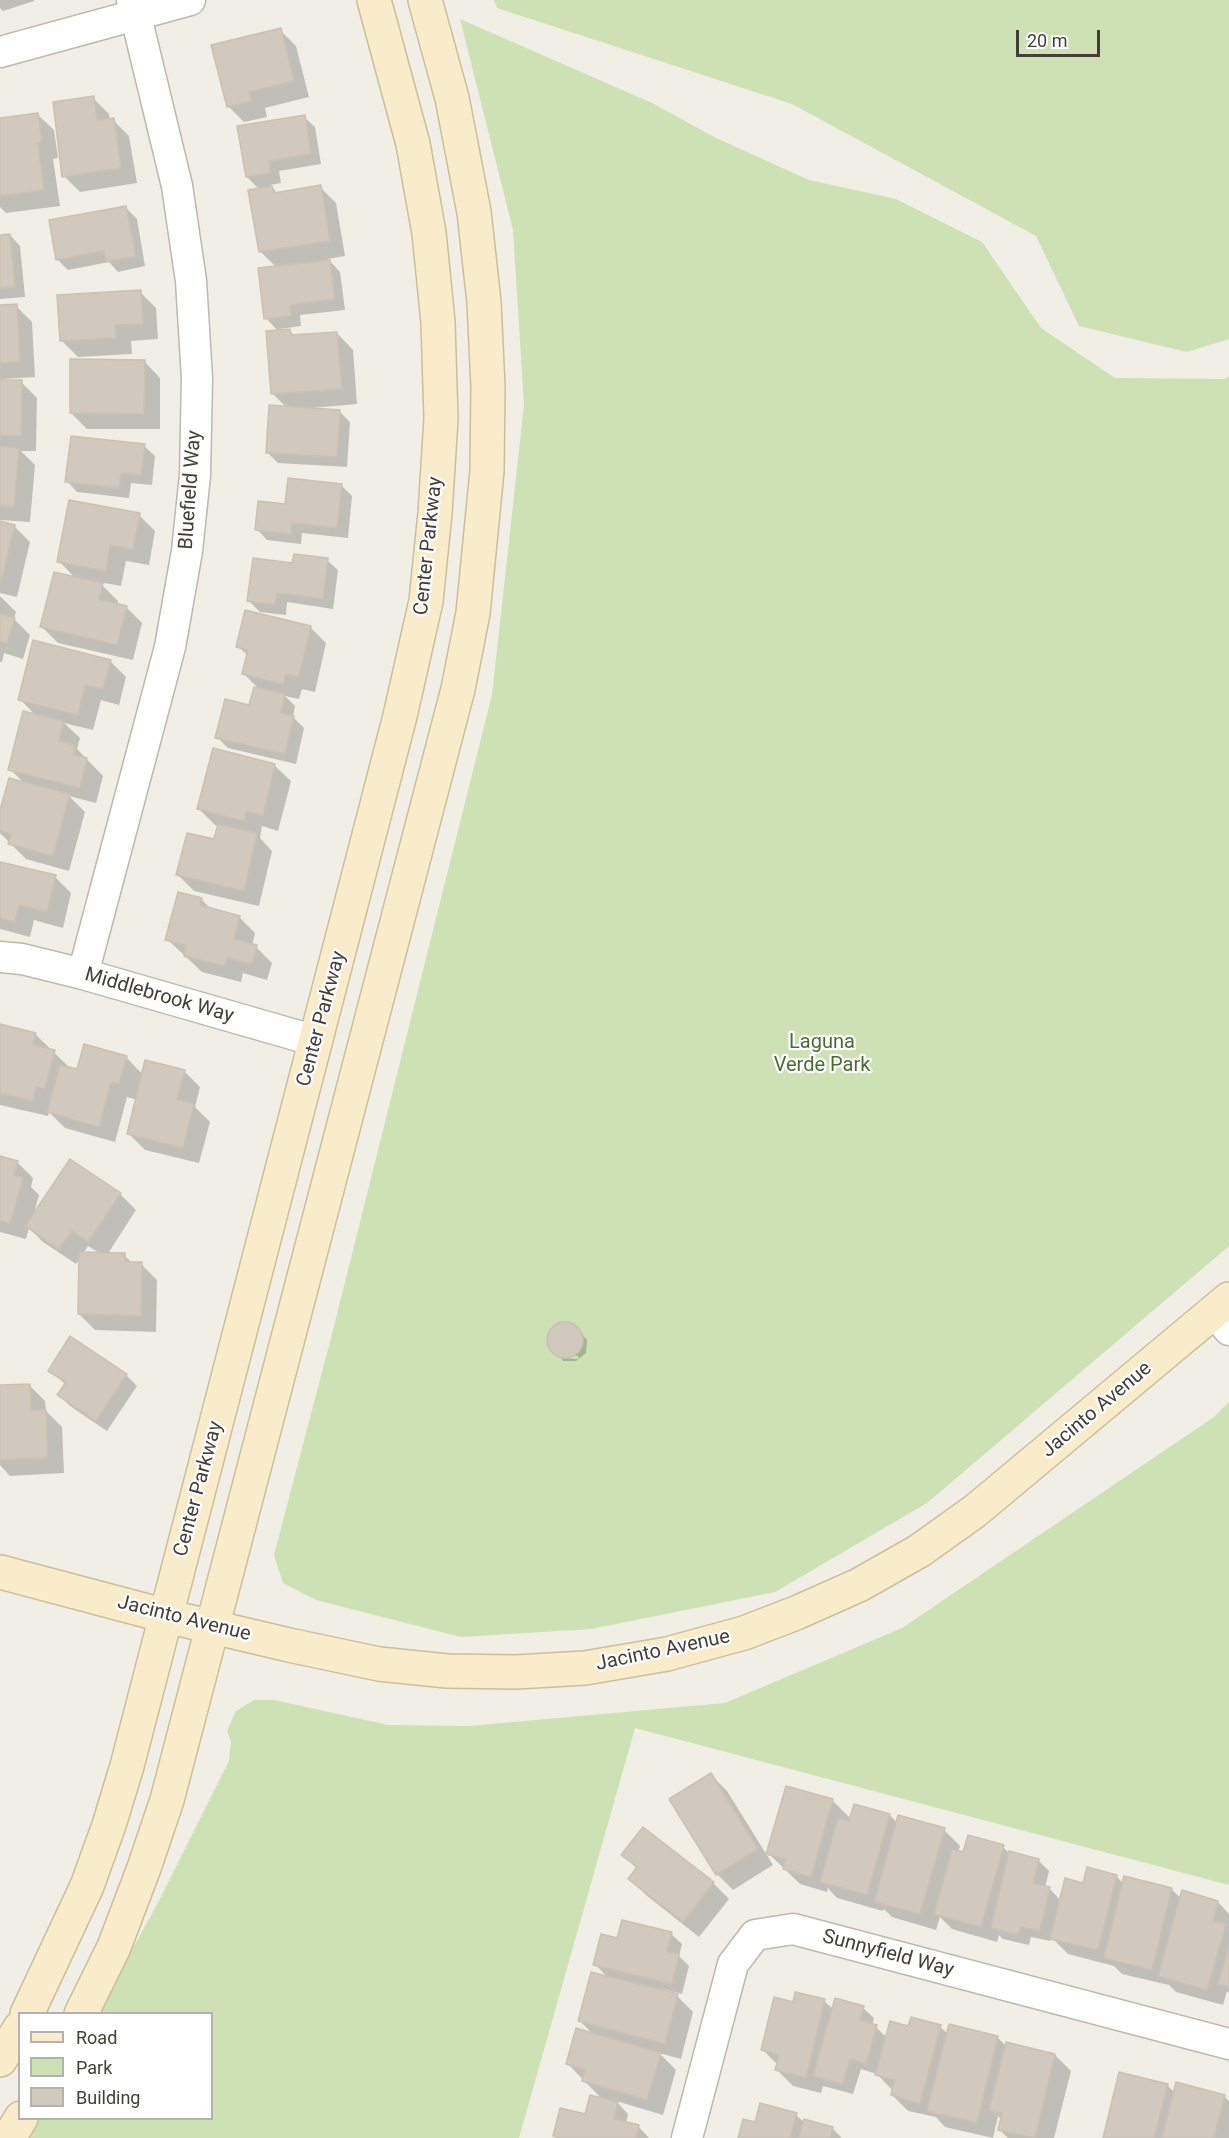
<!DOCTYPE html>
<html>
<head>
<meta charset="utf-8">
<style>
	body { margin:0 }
	#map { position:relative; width:1229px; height:2138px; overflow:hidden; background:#f1eee6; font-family:Roboto,sans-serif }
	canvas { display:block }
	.legend { position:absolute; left:18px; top:2012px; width:195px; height:108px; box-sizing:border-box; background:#fff; border:2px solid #b4b2af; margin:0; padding:8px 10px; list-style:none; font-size:18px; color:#433e36 }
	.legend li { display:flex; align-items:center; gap:12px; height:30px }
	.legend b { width:30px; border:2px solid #b4b2af }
	.scale { position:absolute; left:1016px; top:30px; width:84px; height:27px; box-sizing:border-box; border:3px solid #433e36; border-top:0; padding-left:8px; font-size:18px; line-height:21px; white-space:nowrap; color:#433e36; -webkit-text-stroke:4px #fff; paint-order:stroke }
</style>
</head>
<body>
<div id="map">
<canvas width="1229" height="2138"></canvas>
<ul class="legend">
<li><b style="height:8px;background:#f8ecca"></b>Road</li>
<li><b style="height:16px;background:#cde1b4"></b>Park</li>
<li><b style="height:16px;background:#d1c9bd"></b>Building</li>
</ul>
<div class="scale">20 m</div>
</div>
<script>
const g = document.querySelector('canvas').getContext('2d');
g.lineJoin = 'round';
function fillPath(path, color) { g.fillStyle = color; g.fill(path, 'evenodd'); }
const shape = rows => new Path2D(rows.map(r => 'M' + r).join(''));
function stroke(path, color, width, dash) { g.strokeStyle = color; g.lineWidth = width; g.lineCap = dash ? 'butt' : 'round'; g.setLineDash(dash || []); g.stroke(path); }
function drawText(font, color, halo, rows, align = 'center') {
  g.font = font + ' Roboto,sans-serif'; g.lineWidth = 4.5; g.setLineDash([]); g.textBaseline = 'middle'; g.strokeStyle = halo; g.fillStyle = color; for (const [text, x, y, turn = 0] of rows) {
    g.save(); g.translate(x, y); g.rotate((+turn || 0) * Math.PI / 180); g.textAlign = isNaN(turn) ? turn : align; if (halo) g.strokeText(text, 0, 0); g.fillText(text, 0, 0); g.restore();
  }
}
const green = shape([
	[494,0,1229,0,1229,339,1187,352,1079,326,1036,236,792,104,497,8],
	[460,19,652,103,716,138,809,180,896,199,982,242,1041,328,1115,378,1223,379,1229,377,1229,1246,927,1503,775,1592,591,1629,461,1637,316,1600,283,1583,274,1555,333,1330,492,695,524,405,513,230],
	[1229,1402,1229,1885,635,1728,519,2138,29,2138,39,2119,212,2118,212,2014,97,2013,159,1901,229,1761,231,1741,227,1731,236,1711,254,1700,274,1700,388,1725,469,1726,725,1703,902,1628,1214,1417]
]);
const shadow = shape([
	[0,0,34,0,34,1,3,11,0,8],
	[280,30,296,46,309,97,265,108,267,117,244,122,228,106],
	[93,98,109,114,110,120,113,120,129,136,137,183,80,192,64,176],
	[37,114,54,130,58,158,53,159,60,206,6,213,0,207,0,119],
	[304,117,315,127,321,164,279,171,281,183,270,185,278,194,320,187,336,203,345,256,328,259,340,272,345,310,300,315,301,326,279,329,280,331,290,331,296,337,337,333,353,350,357,404,312,408,312,410,339,411,350,422,347,467,278,463,267,452,287,408,272,393,278,331,266,318,276,267,260,251,260,190,247,177],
	[126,208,137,219,145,266,118,272,109,262,68,270,57,259],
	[10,235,20,246,25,297,0,299,0,236],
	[140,292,156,308,158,339,131,341,132,354,78,357,61,340],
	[0,306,16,306,32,322,35,377,3,379,3,381,21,382,37,398,36,451,21,451,35,465,30,522,0,520],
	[144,361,160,378,160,429,87,429,71,413],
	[144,446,155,456,152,485,131,483,129,498,77,492,67,481],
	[341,485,352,496,348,538,302,533,301,544,267,540,257,529,286,505],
	[139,515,155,531,149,565,126,561,121,586,99,582,118,601,117,605,126,607,142,623,133,660,58,643,42,627,76,579,59,561],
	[0,523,14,526,30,542,17,597,0,593],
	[327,560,338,570,333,609,287,602,286,615,260,612,249,601,294,564],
	[0,596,16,612,14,619,30,635,23,659,4,653,2,662,0,662],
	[310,627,326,643,315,692,302,689,299,699,285,696,295,706,293,717,304,728,296,764,228,748,217,737,250,707,260,690,244,674,248,656,238,646],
	[110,661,126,677,119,705,101,700,93,730,64,723,80,738,77,749,103,776,96,803,69,796,85,812,69,871,26,859,0,833,0,815,24,783,10,769,36,716,20,699],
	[274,765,291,781,278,831,262,826,260,838,272,851,259,906,194,891,178,875,215,841,219,826,215,825,199,809],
	[0,863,55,877,71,893,63,928,34,920,30,937,0,929],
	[201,899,212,910,239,917,255,933,252,946,256,947,272,963,267,980,243,973,241,982,202,972,167,939],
	[0,1025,35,1034,70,1068,78,1071,126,1057,143,1075,184,1071,200,1087,195,1107,210,1122,199,1163,145,1150,129,1134,137,1100,127,1097,115,1142,65,1128,49,1112,48,1116,0,1105],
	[0,1158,17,1162,33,1178,31,1187,39,1195,33,1216,71,1161,120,1194,136,1210,107,1255,124,1255,133,1264,141,1264,157,1280,156,1332,95,1330,79,1314,80,1258,76,1264,43,1242,29,1228,26,1239,0,1232],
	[88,1246,101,1254,83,1254],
	[559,1324,572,1324,587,1340,586,1353,576,1361,563,1361,561,1358,578,1359,579,1356,558,1355,549,1345,550,1332],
	[50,1370,126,1375,137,1386,107,1431,70,1406,59,1395,66,1385],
	[29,1385,45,1401,46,1411,62,1427,64,1473,10,1476,0,1465,0,1386],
	[711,1775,727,1791,773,1865,733,1890,717,1874],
	[787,1788,833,1801,851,1819,890,1815,897,1823,944,1830,960,1846,958,1852,964,1854,1003,1847,1009,1853,1038,1860,1049,1871,1045,1888,1050,1889,1061,1901,1084,1884,1116,1876,1124,1884,1171,1889,1182,1899,1218,1902,1229,1914,1229,1993,1227,1991,1223,2005,1176,1992,1169,1985,1122,1974,1114,1966,1068,1954,1051,1937,1050,1941,1031,1937,1029,1945,1003,1939,999,1935,997,1942,952,1929,940,1917,936,1930,892,1917,884,1909,883,1911,837,1898,828,1888,827,1892,800,1884,768,1853],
	[623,1854,713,1883,729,1899,699,1937,646,1895,630,1879,637,1869],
	[671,1934,682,1944,679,1956,689,1966,682,1994,657,1988,656,1990,677,1996,693,2012,681,2059,659,2053,676,2070,663,2115,616,2101,628,2114,626,2123,638,2126,649,2138,557,2138,555,2136,587,2116,602,2099,568,2064,594,2035,580,2021,609,1979,595,1964,618,1940],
	[824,2001,833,2009,863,2008,874,2018,872,2025,876,2027,887,2038,909,2028,940,2027,948,2034,997,2037,1006,2046,1007,2043,1055,2055,1071,2071,1054,2138,1008,2138,999,2129,1002,2120,998,2116,993,2138,945,2127,936,2117,908,2111,892,2095,893,2091,877,2074,861,2069,853,2094,823,2086,821,2093,793,2086,777,2070,778,2065,762,2049,794,2003],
	[1167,2085,1175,2093,1224,2096,1229,2101,1229,2138,1105,2138],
	[796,2115,805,2123,805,2121,833,2129,842,2138,739,2138,756,2124]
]);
const building = shape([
	[281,28,294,81,249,92,252,101,227,107,211,45,281,28],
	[94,96,97,120,114,118,121,168,62,177,53,102,94,96],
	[38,113,42,142,38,143,44,190,0,196,0,118,38,113],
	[305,115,311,154,269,161,271,173,246,177,237,126,305,115],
	[321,185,330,241,259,252,248,190,272,186,274,193,321,185],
	[126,206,136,256,106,262,104,251,56,260,49,220,126,206],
	[10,234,15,287,0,288,0,235,10,234],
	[330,260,335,299,290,305,291,316,264,319,258,268,330,260],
	[141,290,143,324,115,325,116,338,60,341,57,295,141,290],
	[17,304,20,362,0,363,0,305,17,304],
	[290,329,291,335,337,332,342,389,271,394,266,331,290,329],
	[70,359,145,360,144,414,70,413,70,359],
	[0,380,22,380,21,436,0,435,0,380],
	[269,405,340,410,337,457,266,453,269,405],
	[71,436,145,444,141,475,121,473,119,488,65,482,71,436],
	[0,446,19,448,14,507,0,506,0,446],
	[288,478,342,484,337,528,292,523,291,534,255,530,258,501,285,504,288,478],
	[69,500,140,513,133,550,110,545,106,571,57,562,69,500],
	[0,521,15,525,1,582,0,582,0,521],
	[294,554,328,558,323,599,277,593,275,605,247,601,253,558,292,563,294,554],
	[54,572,103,583,99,599,127,606,117,645,40,627,54,572],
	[245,610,311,626,299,677,286,674,283,684,242,674,248,650,236,647,245,610],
	[0,614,15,618,7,643,0,641,0,614],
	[33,640,111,660,103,689,85,685,78,715,18,700,33,640],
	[254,687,285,694,281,713,294,716,285,754,215,738,225,699,249,705,254,687],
	[23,711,64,721,59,741,75,745,73,754,87,758,80,788,8,770,23,711],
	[213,748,275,764,263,816,247,811,244,821,197,809,213,748],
	[9,778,70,794,53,856,8,844,11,834,0,831,0,810,9,778],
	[218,824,257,833,244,891,176,875,187,833,214,839,218,824],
	[0,862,56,875,47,912,19,905,15,922,0,918,0,862],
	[178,892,202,898,200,905,240,916,234,939,257,945,252,964,227,958,225,966,184,956,186,945,165,940,178,892],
	[0,1024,36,1033,33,1045,55,1050,45,1089,36,1087,33,1101,0,1093,0,1024],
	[84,1044,127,1056,119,1084,111,1082,99,1127,47,1112,60,1065,77,1069,84,1044],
	[145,1060,185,1070,177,1099,194,1104,183,1148,127,1134,145,1060],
	[0,1156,18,1161,14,1175,23,1178,10,1224,0,1221,0,1156],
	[70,1159,121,1193,88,1242,72,1231,59,1249,25,1226,70,1159],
	[79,1252,125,1253,125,1262,142,1262,141,1316,78,1314,79,1252],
	'547 1340a18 18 0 1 1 36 0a18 18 0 1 1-36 0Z',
	[70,1336,127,1374,96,1421,57,1395,66,1382,48,1371,70,1336],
	[30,1384,31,1410,46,1410,48,1458,0,1460,0,1385,30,1384],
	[711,1773,758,1849,716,1875,669,1799,711,1773],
	[786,1786,833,1799,811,1877,783,1869,786,1859,766,1854,786,1786],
	[854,1804,890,1814,867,1895,820,1882,838,1818,849,1821,854,1804],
	[898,1815,945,1828,920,1914,874,1902,898,1815],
	[643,1827,714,1882,683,1922,628,1879,637,1867,621,1855,643,1827],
	[968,1835,1004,1845,981,1927,934,1914,952,1849,963,1852,968,1835],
	[1009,1851,1039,1859,1033,1883,1050,1887,1040,1931,1021,1927,1018,1935,991,1928,1009,1851],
	[1087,1867,1117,1875,1098,1950,1050,1939,1065,1878,1083,1883,1087,1867],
	[1124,1876,1172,1888,1152,1970,1104,1958,1124,1876],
	[1182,1890,1218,1901,1213,1921,1226,1924,1207,1990,1158,1976,1182,1890],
	[622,1920,672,1932,667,1951,679,1954,672,1984,593,1965,601,1934,617,1938,622,1920],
	[1229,1945,1229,1987,1218,1984,1229,1945],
	[591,1972,678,1994,665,2044,578,2021,591,1972],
	[795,1992,825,1999,806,2078,775,2070,779,2055,761,2050,774,1997,793,2002,795,1992],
	[835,1998,864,2006,860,2020,877,2025,866,2064,850,2059,843,2084,813,2076,835,1998],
	[911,2017,941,2025,920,2104,891,2095,895,2080,875,2075,890,2021,908,2026,911,2017],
	[949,2024,998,2036,977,2123,927,2111,949,2024],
	[576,2028,661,2053,647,2100,582,2081,585,2069,566,2064,576,2028],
	[1006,2042,1055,2054,1035,2138,998,2130,1002,2113,989,2110,1006,2042],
	[1119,2072,1168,2084,1154,2138,1103,2138,1119,2072],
	[1176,2082,1225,2095,1214,2138,1162,2138,1176,2082],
	[590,2095,618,2102,614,2119,639,2125,636,2138,560,2138,553,2136,560,2108,585,2114,590,2095],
	[760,2103,797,2113,790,2138,738,2138,743,2119,755,2122,760,2103],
	[804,2119,833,2127,830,2138,799,2138,804,2119]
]);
const street = shape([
	[0,52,190,0],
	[0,957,22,959,83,974,316,1041],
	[83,974,170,647,187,551,195,475,197,378,191,281,177,186,132,0],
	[1214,1312,1229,1330],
	[687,2138,733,1964,755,1935,793,1929,1229,2044]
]);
const secondary = shape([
	[0,1572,166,1616,289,1645,379,1664,447,1671,516,1672,585,1668,667,1654,744,1633,796,1613,859,1585,919,1551,975,1511,1229,1299],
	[27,2014,87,1886,109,1825,127,1766,400,716,426,601,435,513,441,419,438,322,429,233,413,144,374,0],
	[81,2014,114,1947,144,1868,167,1800,458,689,473,613,487,471,488,387,484,302,474,212,452,98,425,0],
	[0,2060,20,2028],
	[9,2138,21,2118]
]);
const streetNames = [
	["Bluefield Way",191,490,-86],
	["Center Parkway",429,546,-84],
	["Middlebrook Way",159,996,16],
	["Center Parkway",322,1019,-75],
	["Jacinto Avenue",1097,1410,-40],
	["Center Parkway",199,1489,-75],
	["Jacinto Avenue",184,1619,14],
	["Jacinto Avenue",663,1651,-12],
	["Sunnyfield Way",888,1954,15]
];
const parkNames = [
	["Laguna",822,1043],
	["Verde Park",822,1066]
];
fillPath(green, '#cde1b4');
fillPath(shadow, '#0003');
fillPath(building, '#d1c9bd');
stroke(building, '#cbc1b1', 1.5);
stroke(street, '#beb8ad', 33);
stroke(secondary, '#cbbe9b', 36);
stroke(street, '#fff', 30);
stroke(secondary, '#f8ecca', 33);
drawText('20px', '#433e36', '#fff', streetNames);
drawText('20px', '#496d31', '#fff', parkNames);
</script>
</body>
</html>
